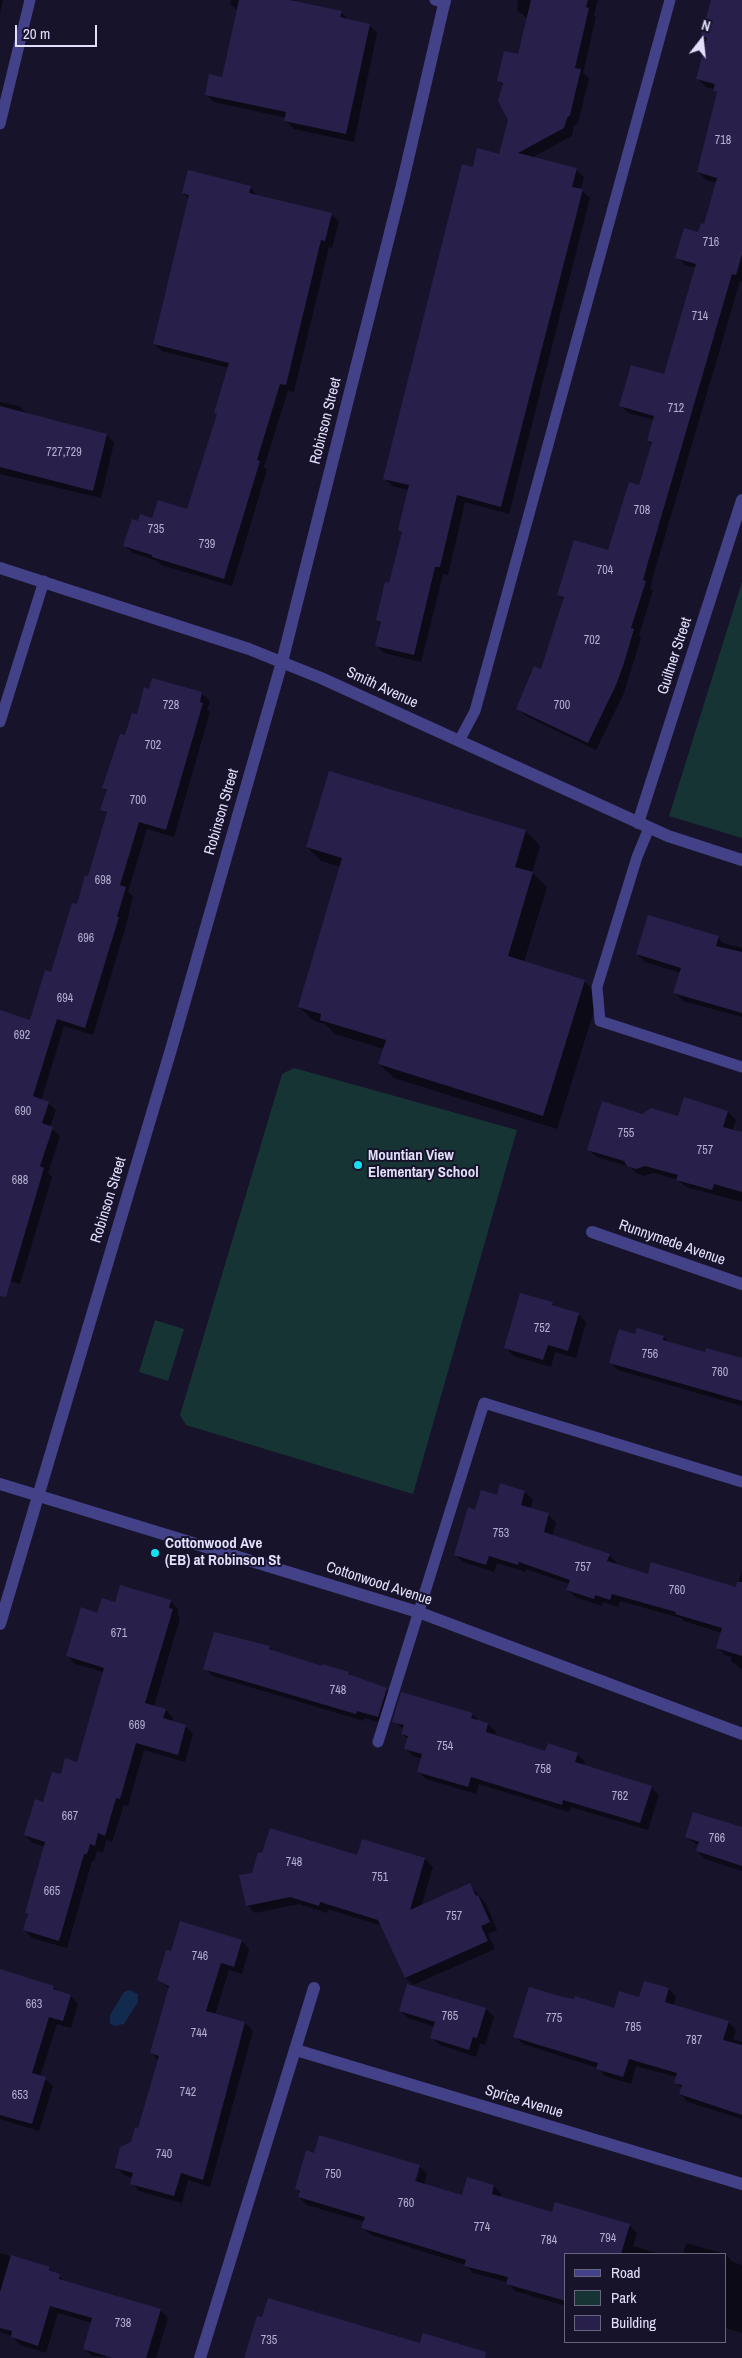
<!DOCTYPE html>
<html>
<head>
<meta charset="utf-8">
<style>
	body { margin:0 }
	#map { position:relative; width:742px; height:2358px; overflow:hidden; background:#17132b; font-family:"Archivo Narrow",sans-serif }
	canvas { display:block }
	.legend { position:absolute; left:564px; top:2253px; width:162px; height:90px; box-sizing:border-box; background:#17132b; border:1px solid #68657f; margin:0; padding:6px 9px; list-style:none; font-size:15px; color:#e2dffd }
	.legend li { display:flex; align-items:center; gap:10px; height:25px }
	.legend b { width:25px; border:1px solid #68657f }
	.north { position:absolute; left:677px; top:15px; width:50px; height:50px; -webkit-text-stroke:4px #17132b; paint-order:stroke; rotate:16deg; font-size:14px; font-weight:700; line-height:20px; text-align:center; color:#e2dffd }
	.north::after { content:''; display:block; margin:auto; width:18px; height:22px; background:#e2dffd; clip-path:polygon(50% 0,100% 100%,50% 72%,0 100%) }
	.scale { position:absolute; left:15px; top:25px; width:82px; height:22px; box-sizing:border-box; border:2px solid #e2dffd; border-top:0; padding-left:6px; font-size:15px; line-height:18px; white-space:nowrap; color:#e2dffd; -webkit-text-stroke:4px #17132b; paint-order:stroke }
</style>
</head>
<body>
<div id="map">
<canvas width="742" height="2358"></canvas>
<ul class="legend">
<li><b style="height:6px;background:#434187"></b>Road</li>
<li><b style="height:14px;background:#163433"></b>Park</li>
<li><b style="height:14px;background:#28204b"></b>Building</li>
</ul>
<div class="north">N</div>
<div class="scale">20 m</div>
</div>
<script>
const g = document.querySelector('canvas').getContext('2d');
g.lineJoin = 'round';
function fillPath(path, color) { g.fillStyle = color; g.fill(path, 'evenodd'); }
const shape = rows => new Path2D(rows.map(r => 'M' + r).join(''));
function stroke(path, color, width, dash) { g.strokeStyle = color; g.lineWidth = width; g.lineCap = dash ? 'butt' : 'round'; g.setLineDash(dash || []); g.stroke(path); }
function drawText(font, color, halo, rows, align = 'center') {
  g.font = font + ' "Archivo Narrow",sans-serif'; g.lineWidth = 4; g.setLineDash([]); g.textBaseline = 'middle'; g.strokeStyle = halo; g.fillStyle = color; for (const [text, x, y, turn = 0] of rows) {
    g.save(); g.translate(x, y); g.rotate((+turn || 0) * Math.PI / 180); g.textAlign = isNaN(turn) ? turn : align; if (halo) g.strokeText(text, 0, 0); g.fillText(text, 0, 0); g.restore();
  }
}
const green = shape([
	[742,582,742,838,669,816],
	[294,1068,517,1130,413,1494,186,1425,180,1415,282,1074],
	[155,1320,184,1329,168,1381,139,1372]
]);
const water = shape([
	[129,1990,138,1994,138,2002,124,2024,114,2026,110,2023,110,2015,124,1992]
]);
const shadow = shape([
	[0,0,3,0,0,14],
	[231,0,294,0,297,3,341,12,349,20,369,25,377,33,354,142,294,129,286,121,287,118,214,102,206,94,223,78,238,11,230,4],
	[518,0,598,0,594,15,596,17,583,73,589,78,578,123,574,126,572,136,531,158,576,170,584,177,581,190,590,198,509,514,465,502,448,575,443,574,421,662,384,653,376,645,382,624,377,620,390,585,403,534,399,530,409,490,392,486,384,478,474,168,500,155,509,120,503,85,499,81,519,56,528,19,517,10],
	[725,0,742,0,742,282,740,281,655,570,650,588,653,590,639,635,641,638,624,693,596,750,526,716,518,709,542,671,564,600,558,594,609,552,640,486,652,445,648,441,654,420,628,413,620,405,664,376,696,268,685,265,677,257,704,225,717,183,706,180,698,172,718,94,715,89,706,87,698,79,707,41,702,36],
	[250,187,258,197,331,214,339,222,332,248,329,247,294,392,288,391,264,467,267,470,232,586,161,565,157,561,133,553,125,546,139,523,188,510,218,415,216,413,229,368,162,351,154,344,189,199,183,193],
	[0,402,19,406,27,414,107,435,114,443,101,498,0,474],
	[153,679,202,694,210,701,207,709,210,712,174,837,147,829,128,892,133,896,126,926,93,1035,64,1026,41,1101,48,1103,56,1110,50,1127,60,1136,48,1173,52,1177,20,1284,2,1279,0,1287,0,1012,31,1021,89,878,108,815,102,809,107,792,103,788,150,690],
	[526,831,540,846,532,873,547,887,524,962,584,981,599,995,557,1129,394,1078,379,1064,384,1049,335,1034,325,1024,314,1021,299,1007,341,867,321,861,307,847],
	[718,938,723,943,742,948,742,1017,683,1001,675,993,681,973,645,962,637,954],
	[728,1112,736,1120,732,1131,742,1134,742,1202,686,1187,678,1180,654,1173,644,1176,636,1173,630,1167,597,1157,589,1150,642,1115,679,1118],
	[552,1303,558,1308,578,1314,586,1322,576,1358,555,1352,551,1367,514,1356,506,1348],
	[636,1335,664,1337,669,1343,706,1353,742,1360,742,1406,618,1370,610,1362],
	[525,1492,533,1500,530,1509,548,1515,556,1522,552,1536,609,1555,617,1563,616,1565,649,1576,737,1588,742,1571,742,1670,731,1661,732,1657,725,1655,717,1647,722,1633,684,1621,681,1618,620,1601,618,1607,603,1602,602,1606,575,1597,568,1590,569,1584,526,1569,526,1572,497,1563,494,1572,463,1562,455,1554,476,1511,498,1497],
	[170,1601,178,1609,177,1614,180,1618,154,1706,166,1710,173,1718,172,1722,185,1726,193,1734,185,1762,144,1750,128,1806,124,1805,112,1842,106,1840,103,1853,97,1851,94,1861,92,1861,67,1948,32,1938,25,1930,29,1916,26,1913,45,1847,33,1843,25,1835,62,1775,78,1763,104,1672,75,1664,68,1656,98,1614,116,1604],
	[214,1634,270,1647,274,1652,322,1667,348,1673,353,1677,386,1689,394,1697,386,1724,364,1718,364,1721,213,1676,205,1668],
	[472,1714,479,1721,488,1724,496,1732,494,1736,546,1752,577,1754,585,1762,583,1766,651,1787,659,1795,648,1830,571,1807,569,1812,479,1784,476,1794,426,1779,418,1771,422,1759,413,1756,405,1748,408,1739,402,1734,404,1730,394,1721],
	[742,1828,742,1871,705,1859,697,1851,699,1846,686,1837],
	[363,1840,425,1859,433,1867,421,1907,470,1885,486,1904,497,1930,488,1934,495,1949,413,1985,406,1978,382,1926,328,1909,327,1913,299,1904,255,1913,247,1905,358,1856],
	[242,1941,249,1949,242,1974,229,1970,215,2015,245,2023,253,2031,210,2187,188,2180,182,2203,139,2191,132,2183,133,2178,124,2175,116,2167,139,2129,159,2061,151,2053,170,1989,158,1979,172,1953],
	[0,1971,54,1987,59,1992,71,1996,78,2004,71,2028,57,2024,40,2077,45,2079,53,2086,39,2131,0,2119],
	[645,1982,669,1989,676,1997,674,2006,728,2022,736,2030,733,2039,742,2042,742,2119,688,2102,680,2094,682,2089,676,2082,677,2077,636,2066,631,2084,605,2076,598,2068,523,2044,515,2036,563,1998,615,2009,640,1998],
	[408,1985,486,2009,494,2017,485,2045,480,2044,476,2057,440,2045,432,2038,435,2027,408,2018,400,2011],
	[314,2154,419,2166,427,2174,424,2185,463,2197,494,2186,501,2194,500,2198,553,2213,629,2225,637,2233,633,2246,660,2254,566,2254,566,2306,515,2291,507,2282,473,2273,466,2265,371,2235,363,2228,365,2222,307,2205,299,2197,300,2193,296,2189],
	[418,2169,420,2169,415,2187,413,2187],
	[686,2243,725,2254,683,2254],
	[0,2253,49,2268,67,2283,160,2310,168,2318,156,2358,92,2356,84,2348,92,2323,58,2313,46,2353,20,2345,12,2336,0,2332],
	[726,2255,733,2262,742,2265,742,2333,726,2328]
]);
const building = shape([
	[239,0,290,0,342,11,340,17,370,24,346,134,284,121,286,112,205,95,209,74,222,77],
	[531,0,588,0,586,7,589,8,575,68,581,69,570,115,567,118,564,128,518,153,577,168,572,187,583,189,501,507,457,495,440,567,435,567,414,655,375,646,381,622,376,620,385,582,389,583,402,532,398,530,409,485,383,479,462,164,473,167,477,148,499,154,508,120,498,101,503,83,497,81,504,51,518,54],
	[711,0,742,0,742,254,736,275,732,274,648,562,643,580,646,581,631,628,634,629,623,666,616,685,588,743,516,709,534,666,541,669,564,597,557,595,574,540,608,550,629,482,639,485,652,442,647,441,654,416,619,406,631,365,664,374,696,264,675,258,684,228,698,232,701,223,704,224,717,178,697,172,717,92,713,91,715,84,696,79,707,38,701,36],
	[188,170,251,186,249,193,332,213,325,241,321,240,286,385,280,384,257,460,260,461,224,579,152,557,152,555,123,546,132,519,138,521,140,514,152,518,158,500,187,509,217,414,214,413,229,363,153,344,189,195,182,193],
	[0,406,107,434,93,491,0,467],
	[152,678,202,692,200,702,203,703,166,830,139,822,120,885,126,887,117,917,119,917,85,1028,57,1019,33,1096,49,1102,42,1123,53,1127,40,1166,44,1168,6,1297,0,1296,0,1010,30,1020,45,970,51,972,72,903,77,904,85,875,88,876,107,812,100,810,107,790,102,788,120,734,125,735,132,713,137,714,144,687,149,689],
	[329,771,526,830,515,867,533,872,508,956,585,980,543,1116,378,1064,386,1040,320,1020,321,1014,298,1007,342,858,306,847],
	[648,915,719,936,716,946,742,952,742,1013,673,993,681,968,636,954],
	[684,1097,728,1111,723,1127,742,1132,742,1192,714,1184,712,1190,676,1180,678,1175,645,1166,636,1169,627,1166,624,1161,587,1150,602,1101,642,1114,651,1108,678,1116],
	[520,1293,553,1302,552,1305,579,1313,568,1351,548,1345,543,1360,504,1348],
	[637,1328,664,1336,663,1340,705,1352,706,1348,742,1358,742,1401,609,1363,619,1329,635,1334],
	[500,1483,525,1491,521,1505,549,1513,544,1532,610,1554,607,1561,648,1574,651,1562,736,1587,737,1582,742,1582,742,1656,716,1648,722,1628,675,1614,676,1612,612,1594,610,1600,595,1595,594,1599,566,1590,570,1580,519,1562,518,1565,489,1556,486,1565,454,1555,468,1507,475,1510,481,1490,497,1495],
	[120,1585,171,1600,169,1608,173,1609,145,1703,166,1709,163,1718,186,1725,178,1755,136,1743,120,1799,116,1798,105,1836,98,1833,95,1846,90,1844,87,1854,84,1854,59,1941,23,1930,28,1914,25,1913,45,1842,24,1835,35,1799,43,1802,52,1772,61,1774,65,1758,77,1762,104,1668,66,1656,81,1607,97,1613,102,1598,115,1602],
	[214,1632,270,1646,269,1649,322,1666,322,1664,349,1672,348,1674,387,1688,378,1717,357,1711,356,1714,203,1669],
	[401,1692,473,1713,471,1718,488,1723,486,1732,545,1751,548,1743,578,1753,575,1762,652,1786,640,1823,563,1800,562,1805,471,1777,468,1787,417,1772,422,1754,404,1749,408,1736,401,1734,404,1725,392,1722],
	[693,1812,742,1827,742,1866,696,1851,699,1842,685,1837],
	[270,1828,357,1855,362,1839,425,1858,410,1910,470,1883,476,1896,478,1895,490,1922,481,1926,488,1941,405,1978,378,1920,320,1902,319,1906,290,1897,246,1906,239,1875,252,1873,258,1852,262,1853],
	[180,1921,242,1940,234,1967,221,1963,206,2011,245,2022,203,2180,181,2173,174,2196,130,2184,133,2173,115,2168,120,2147,131,2142,135,2127,138,2128,159,2056,150,2053,169,1986,157,1980,166,1950,171,1951],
	[0,1969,54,1986,53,1989,71,1995,63,2021,49,2017,32,2073,46,2077,32,2124,0,2115],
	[644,1981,669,1988,665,2002,729,2021,723,2040,742,2045,742,2115,679,2094,682,2085,674,2083,677,2073,629,2059,623,2077,596,2069,598,2063,513,2037,529,1987,563,1997,574,1999,575,1996,614,2008,619,1991,639,1997],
	[407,1984,486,2008,477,2038,473,2037,469,2050,430,2038,435,2022,399,2011],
	[319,2135,420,2165,415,2181,462,2195,467,2177,494,2185,492,2194,552,2212,555,2202,630,2224,621,2254,566,2254,566,2301,506,2284,508,2277,464,2266,466,2260,361,2228,365,2217,298,2197,300,2191,295,2189,306,2150,314,2153],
	[11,2255,50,2267,49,2270,60,2274,59,2279,161,2309,146,2358,113,2358,83,2349,92,2318,50,2306,38,2346,11,2337,12,2331,0,2328,0,2292],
	[268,2298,420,2343,423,2333,486,2352,485,2358,244,2358,257,2316,262,2317]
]);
const service = shape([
	[435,0,445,3],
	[0,124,30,0],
	[0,722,44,581],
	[459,741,475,711,670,0],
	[649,828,637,857,597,987,600,1021,742,1067],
	[378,1742,484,1403,742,1482]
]);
const minor = shape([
	[638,823,742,500],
	[592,1232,742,1284],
	[0,1484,418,1612,742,1734],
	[296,2050,742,2184],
	[200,2358,314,1988]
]);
const tertiary = shape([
	[0,568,249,649,321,678,668,836,742,860],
	[0,1624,172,1046,282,662,402,185,445,0]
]);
const markers = [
	[358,1165,5,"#17def1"],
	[155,1553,5,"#17def1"]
];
const numberNames = [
	["718",723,141],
	["716",711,243],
	["714",700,317],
	["712",676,409],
	["727,729",64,453],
	["708",642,511],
	["735",156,530],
	["739",207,545],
	["704",605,571],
	["702",592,641],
	["728",171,706],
	["700",562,706],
	["702",153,746],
	["700",138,801],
	["698",103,881],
	["696",86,939],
	["694",65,999],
	["692",22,1036],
	["690",23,1112],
	["755",626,1134],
	["757",705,1151],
	["688",20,1181],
	["752",542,1329],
	["756",650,1355],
	["760",720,1373],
	["753",501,1534],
	["757",583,1568],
	["760",677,1591],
	["671",119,1634],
	["748",338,1691],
	["669",137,1726],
	["754",445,1747],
	["758",543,1770],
	["762",620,1797],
	["667",70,1817],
	["766",717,1839],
	["748",294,1863],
	["751",380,1878],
	["665",52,1892],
	["757",454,1917],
	["746",200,1957],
	["663",34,2005],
	["765",450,2017],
	["775",554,2019],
	["785",633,2028],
	["744",199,2034],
	["787",694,2041],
	["742",188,2093],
	["653",20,2096],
	["740",164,2155],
	["750",333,2175],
	["760",406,2204],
	["774",482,2228],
	["794",608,2239],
	["784",549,2241],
	["738",123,2324],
	["735",269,2341]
];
const streetNames = [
	["Robinson Street",326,421,-76],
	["Guiltner Street",675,656,-72],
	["Smith Avenue",382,688,25],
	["Robinson Street",222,812,-74],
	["Robinson Street",109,1200,-73],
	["Runnymede Avenue",672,1243,19],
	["Cottonwood Avenue",379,1584,18],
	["Sprice Avenue",524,2102,17]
];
const poiNames = [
	["Mountian View",368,1156],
	["Elementary School",368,1173],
	["Cottonwood Ave",165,1544],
	["(EB) at Robinson St",165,1561]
];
fillPath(green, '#163433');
fillPath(water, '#132a4f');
fillPath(shadow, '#0007');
fillPath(building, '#28204b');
stroke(service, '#434187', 11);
stroke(minor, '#434187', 12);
stroke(tertiary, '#434187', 12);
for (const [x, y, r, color] of markers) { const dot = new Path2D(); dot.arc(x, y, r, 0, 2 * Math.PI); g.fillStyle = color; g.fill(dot); stroke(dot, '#17132b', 2); }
drawText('12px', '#b4afd0', null, numberNames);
drawText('15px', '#e2dffd', '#17132b', streetNames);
drawText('bold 15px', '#e2dffd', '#17132b', poiNames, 'left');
</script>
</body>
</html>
